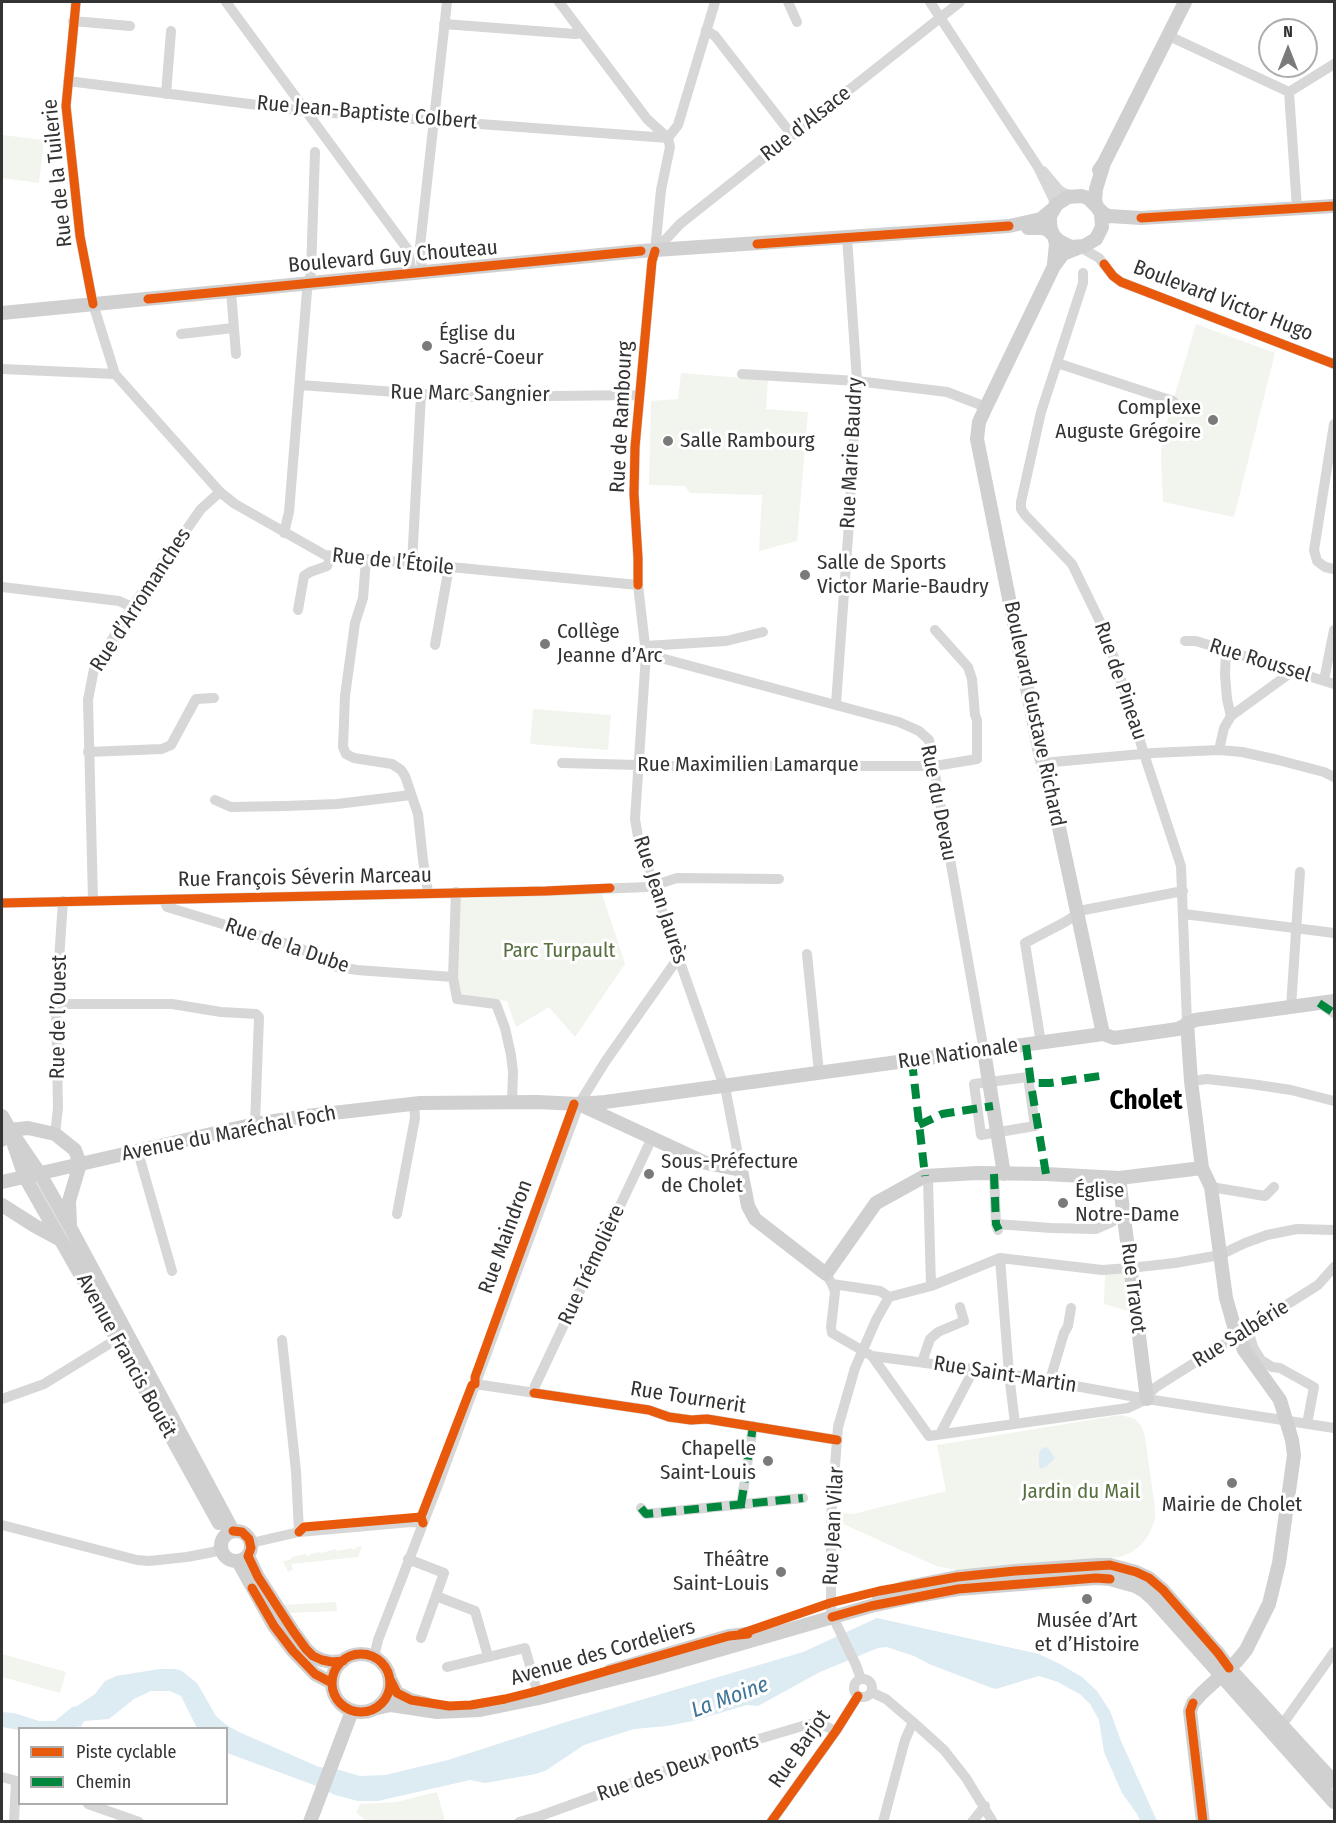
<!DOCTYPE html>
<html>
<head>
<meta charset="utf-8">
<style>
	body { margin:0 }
	#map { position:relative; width:1336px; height:1823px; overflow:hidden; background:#fff; font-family:"Fira Sans Condensed",sans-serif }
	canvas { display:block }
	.frame { position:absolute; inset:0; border:3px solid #333; pointer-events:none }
	.legend { position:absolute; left:18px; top:1727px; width:210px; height:78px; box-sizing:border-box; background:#fff; border:2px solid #adadad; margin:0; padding:8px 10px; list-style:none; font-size:18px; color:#333 }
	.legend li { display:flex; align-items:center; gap:12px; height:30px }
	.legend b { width:30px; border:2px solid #adadad }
	.north { position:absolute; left:1258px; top:18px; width:60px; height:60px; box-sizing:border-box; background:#fff; border:2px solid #adadad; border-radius:50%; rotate:0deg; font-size:16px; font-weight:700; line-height:24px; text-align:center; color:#333 }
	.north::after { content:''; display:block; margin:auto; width:21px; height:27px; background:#7a7a7a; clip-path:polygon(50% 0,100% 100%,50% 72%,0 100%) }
</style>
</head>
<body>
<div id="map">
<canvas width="1336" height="1823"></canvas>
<div class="frame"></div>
<ul class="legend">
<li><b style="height:8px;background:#e8590c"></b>Piste cyclable</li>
<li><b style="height:8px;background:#00873e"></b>Chemin</li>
</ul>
<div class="north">N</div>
</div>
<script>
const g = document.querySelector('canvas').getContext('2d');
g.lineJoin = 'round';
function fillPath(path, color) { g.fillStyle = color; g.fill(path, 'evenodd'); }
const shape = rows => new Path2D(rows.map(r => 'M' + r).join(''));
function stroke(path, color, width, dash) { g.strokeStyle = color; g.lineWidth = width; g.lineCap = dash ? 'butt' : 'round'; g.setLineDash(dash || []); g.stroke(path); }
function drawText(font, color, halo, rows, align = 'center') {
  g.font = font + ' "Fira Sans Condensed",sans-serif'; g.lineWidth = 6; g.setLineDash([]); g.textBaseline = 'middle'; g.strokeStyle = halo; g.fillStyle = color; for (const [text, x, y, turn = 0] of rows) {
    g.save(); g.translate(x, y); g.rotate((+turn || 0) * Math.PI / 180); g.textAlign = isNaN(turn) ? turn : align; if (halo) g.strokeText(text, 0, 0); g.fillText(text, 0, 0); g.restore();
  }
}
const green = shape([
	[2,135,44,140,39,183,2,178],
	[1196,324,1275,353,1234,517,1163,502,1161,459,1162,438],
	[681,373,768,380,766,409,808,412,797,541,759,551,762,495,690,493,685,486,649,485,651,401,678,399],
	[533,709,611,715,608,750,530,744],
	[601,891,625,964,575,1037,549,1007,516,1027,507,1001,461,996,456,976,459,899],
	[1124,1272,1128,1311,1104,1304,1105,1273],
	[1121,1415,1135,1419,1142,1427,1145,1437,1155,1509,1155,1520,1149,1534,1142,1544,1132,1552,1123,1556,1107,1559,957,1570,936,1566,841,1523,838,1520,837,1513,853,1514,946,1491,937,1445],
	[362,1546,358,1557,291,1564,293,1570,288,1572,283,1561,290,1560,292,1557,306,1554,306,1556,310,1555,310,1554,320,1552,321,1553,336,1549,337,1551,352,1548,352,1549,356,1549,356,1547],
	[336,1602,337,1611,288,1613,283,1605],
	[2,1654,66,1672,60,1693,2,1677],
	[437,1792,445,1821,366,1821,356,1812,360,1804,396,1802]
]);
const water = shape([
	[1045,1447,1048,1448,1055,1458,1047,1466,1041,1469,1039,1466,1039,1454,1041,1449],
	[877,1618,1039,1654,1060,1664,1082,1677,1097,1691,1110,1711,1121,1741,1157,1821,1140,1821,1137,1814,1122,1793,1104,1752,1099,1720,1090,1704,1081,1695,1058,1682,1039,1676,996,1689,992,1688,929,1664,914,1656,887,1647,878,1648,820,1672,758,1706,747,1705,693,1721,667,1726,634,1729,584,1745,545,1771,536,1774,485,1783,470,1780,378,1801,358,1801,335,1795,314,1785,227,1753,226,1728,197,1728,181,1696,170,1691,151,1691,134,1699,109,1719,84,1721,81,1727,78,1726,76,1728,19,1730,2,1727,2,1712,14,1713,39,1721,55,1721,72,1707,77,1706,95,1694,105,1681,116,1676,159,1669,175,1669,182,1671,197,1683,216,1716,225,1724,239,1732,319,1767,336,1769,360,1776,385,1775,448,1760,566,1722,803,1652]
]);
const street = shape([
	[76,2,66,106,80,236,93,304,115,374,220,492,235,504,325,555,638,585],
	[226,2,408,250,412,273],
	[559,2,647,119,668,138],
	[788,2,797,22],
	[930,2,1038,167,1054,200,1053,209],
	[73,21,130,26],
	[444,24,575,34,582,33],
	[706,30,715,36,792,135],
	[1169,36,1289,92,1297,208],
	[68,81,305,111,668,138],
	[1289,92,1334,64],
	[166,94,171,31],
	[668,138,670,147,661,190,655,251,652,261,635,447,634,494,638,558,638,585,646,654,635,819,638,837,676,953,676,961,681,965,726,1092,741,1170],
	[668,138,678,125,715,2],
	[1043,171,1059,190,1064,193,1074,196],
	[1078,248,1085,250,1099,258,1113,276,1121,282,1334,364],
	[655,251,680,224,960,2],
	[422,272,420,246,447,2],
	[1083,273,1083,283,1041,412,1021,502,1021,509,1025,515,1072,564,1107,636,1147,763,1181,866,1187,1023],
	[231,291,236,354],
	[181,334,233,328],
	[1057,363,1173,401],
	[2,369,115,374],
	[742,374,857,381,947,392,986,407],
	[300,385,464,397,639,395],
	[1334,424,1314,550,1317,561,1325,567,1334,569],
	[284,533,289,512,307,291,311,272,315,152],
	[366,560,363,598,355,623,345,696,343,747,346,754,354,758,392,764,401,770,405,776,418,814,423,860,428,892],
	[412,564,421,395],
	[2,587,119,601,132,607],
	[298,610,304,576,310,572,327,566,331,557],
	[1185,641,1196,641,1334,684],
	[435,645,449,567],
	[645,646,726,641,763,632],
	[1226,650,1225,675,1227,699,1231,716],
	[646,654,899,722,919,731,929,740,984,1051],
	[1324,680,1334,630],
	[836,704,849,523,857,381,847,237],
	[1219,750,1224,728,1231,716,1293,671],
	[88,752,162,749,171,745,196,699,214,698],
	[562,763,638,765,644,766,935,766,977,759,977,720,975,715,972,679,968,667,935,630],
	[1042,763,1153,753,1219,750,1242,752,1278,760,1324,772,1334,777],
	[215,800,231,807,285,806,337,804,411,795],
	[456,892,453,977,457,999,496,1004,505,1028,511,1055,513,1072,512,1102],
	[93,900,88,700,94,669,132,607,201,509,220,492],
	[164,900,167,907,298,947,333,966,357,970,453,977],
	[2,903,546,891,649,887,677,878,779,879],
	[1184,914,1334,933],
	[807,954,819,1073],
	[1319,1003,1334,1013],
	[56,1004,172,1004,221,1012,256,1014,259,1017,255,1124],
	[1291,1007,1300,872],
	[1041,1043,1025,943,1065,922,1084,910,1183,891],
	[1028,1077,1035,1126,981,1135,974,1084,1028,1077],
	[1191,1081,1207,1079,1251,1084,1291,1090,1334,1101],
	[55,1134,58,1108,56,1004,63,901],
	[138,1152,172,1271],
	[994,1174,996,1224,998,1230],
	[925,1176,928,1180,931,1286],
	[1211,1187,1265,1196,1274,1187],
	[397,1214,415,1118,414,1103],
	[996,1224,1051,1228,1096,1229,1112,1222,1123,1211],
	[1000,1258,1009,1374,1015,1424],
	[826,1274,832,1284,835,1292,831,1327,832,1333,872,1356,1009,1374,1147,1399,1334,1428],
	[832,1284,880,1291,889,1297],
	[889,1297,931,1286,1000,1258,1102,1270,1130,1268,1175,1263,1220,1255,1245,1243,1267,1235,1297,1229,1334,1230],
	[1248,1330,1253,1347,1261,1360,1272,1367,1280,1368,1314,1387,1307,1424],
	[282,1340,296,1471,299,1532],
	[872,1356,929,1436,1128,1408,1147,1399],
	[922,1362,930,1339,938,1332,964,1321,960,1307],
	[1050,1380,1064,1333,1068,1326,1071,1308],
	[475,1384,649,1410,669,1417,691,1420,707,1419,837,1440],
	[534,1393,535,1386,652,1138],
	[2,1399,44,1384,117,1339],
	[1147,1399,1151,1392,1156,1387,1318,1285,1334,1267],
	[940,1434,974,1369],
	[741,1505,753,1426],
	[641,1508,646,1514,803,1498],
	[2,1525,137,1560,149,1561,187,1557,213,1552,221,1549],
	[251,1543,299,1532,411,1522,423,1523],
	[408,1559,444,1573,421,1638],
	[436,1596,475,1611,488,1656],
	[374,1657,378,1640,438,1485,579,1104,605,1062,676,961],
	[447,1667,525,1648,537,1691],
	'854 1688a9 9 0 1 1 18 0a9 9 0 1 1-18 0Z',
	[861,1679,856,1665,831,1613,831,1517,837,1440,838,1427,855,1368,876,1320,889,1297],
	[871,1692,886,1699,913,1722,944,1750,966,1778,993,1822],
	[1282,1725,1334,1652],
	[2,1777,20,1782],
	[88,1804,139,1822],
	[14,1822,16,1781],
	[519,1822,540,1816,725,1749,806,1725,818,1723,836,1731],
	[771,1822,836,1731,858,1696],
	[883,1822,905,1740,913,1722],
	[972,1822,985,1806]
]);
const secondary = shape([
	[1104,163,1096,189,1095,200,1097,207,1104,214,1109,216,1141,218,1334,206],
	[1099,170,1104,163,1185,2],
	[1028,228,1044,228,1049,231,1059,241,1071,247,1084,246,1096,239,1102,227,1101,213,1097,207,1088,198,1081,196,1068,197,1057,204,1050,216,1050,223,1051,230,1054,236,1056,244,1054,264],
	[1078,248,1063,254,1054,266,986,407,979,422,977,439,1040,753,1057,818,1103,1034],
	[2,313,641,251,1009,226,1041,219,1053,209],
	[1187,1023,1191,1081,1202,1168,1211,1187,1226,1298,1234,1326],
	[984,1051,1004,1174],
	[583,1106,706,1163,741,1170,748,1206,755,1219,826,1274,876,1203,925,1176,977,1173,1046,1174,1119,1178,1202,1168],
	[2,1116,10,1130,40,1174,70,1227,233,1531],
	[2,1140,10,1130,28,1128,55,1134,75,1150,80,1164,69,1201,70,1225],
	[14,1145,25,1177,117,1339,219,1523],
	[1119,1178,1147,1399],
	[2,1182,255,1124,307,1116,420,1103,537,1102,579,1104,605,1102,1103,1034,1114,1038,1178,1029,1195,1020,1334,1001],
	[2,1205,35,1226,61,1240],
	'221 1546a15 15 0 1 1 30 0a15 15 0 1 1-30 0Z',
	[248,1556,258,1577,293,1631,306,1649,313,1656,322,1660,332,1662,343,1661],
	[238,1561,274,1626,293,1651,315,1674,332,1683],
	[879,1598,903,1588,957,1577,1015,1571,1097,1565,1110,1565,1136,1572,1149,1578,1163,1590,1218,1653,1229,1668,1334,1782],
	'332 1683a29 29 0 1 1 58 0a29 29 0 1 1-58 0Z',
	[610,1671,729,1636,763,1632],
	[391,1681,397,1693,411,1700,427,1704],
	[377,1708,391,1705,437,1712,480,1710,539,1698,653,1669,871,1606,917,1596,958,1589,1096,1578,1110,1579,1135,1586,1144,1591,1153,1599,1334,1802],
	[310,1822,352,1711],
	[1203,1822,1190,1711,1193,1703,1202,1693,1237,1661,1246,1650,1269,1604,1279,1563,1294,1455,1292,1440,1280,1400,1244,1350]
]);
const secondaryBridge = shape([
	[1234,1326,1244,1350]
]);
const quiet = shape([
	[1319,1003,1334,1013],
	[1026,1045,1031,1083,1050,1083,1107,1075],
	[912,1061,925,1176],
	[1032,1091,1046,1174],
	[919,1125,942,1114,993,1106],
	[994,1174,996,1224,999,1230],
	[741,1505,753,1426],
	[641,1508,646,1514,803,1498]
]);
const cycleway = shape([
	[76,2,66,106,80,236,93,304],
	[1141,218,1334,206],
	[757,244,1009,226],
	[1104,264,1113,276,1121,282,1334,364],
	[148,299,641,251],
	[638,585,638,558,634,494,635,447,652,261,655,251],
	[2,903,546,891,610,888],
	[534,1393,649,1410,669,1417,691,1420,707,1419,837,1440],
	[423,1523,421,1517,472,1385,475,1384,475,1377,574,1104],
	[233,1531,242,1532,249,1539,251,1548,248,1556,258,1577,293,1631,306,1649,313,1656,322,1660,332,1662,343,1661],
	[299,1532,304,1527,421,1517],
	[252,1588,274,1626,293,1651,315,1674,332,1683],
	[832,1617,871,1606,958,1589,1096,1578,1110,1579],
	[740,1634,830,1603,879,1591,957,1577,1015,1571,1110,1565,1136,1572,1149,1578,1163,1590,1218,1653,1229,1668],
	'332 1683a29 29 0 1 1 58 0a29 29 0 1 1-58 0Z',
	[391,1681,397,1693,411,1700,449,1706,471,1705,505,1699,537,1691,697,1645,729,1636,748,1634],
	[1193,1703,1190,1711,1203,1822],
	[771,1822,836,1731,858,1696]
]);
const markers = [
	[427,346,6,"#7a7a7a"],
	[1213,420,6,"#7a7a7a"],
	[668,441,6,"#7a7a7a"],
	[805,575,6,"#7a7a7a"],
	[545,644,6,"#7a7a7a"],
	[649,1174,6,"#7a7a7a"],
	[1063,1203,6,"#7a7a7a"],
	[768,1461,6,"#7a7a7a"],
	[1232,1483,6,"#7a7a7a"],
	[781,1572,6,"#7a7a7a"],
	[1087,1599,6,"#7a7a7a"]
];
const streetNames = [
	["Rue Jean-Baptiste Colbert",367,113,5],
	["Rue d’Alsace",806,124,-38],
	["Rue de la Tuilerie",58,173,-96],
	["Boulevard Guy Chouteau",393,257,-5],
	["Boulevard Victor Hugo",1223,301,21],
	["Rue Marc Sangnier",470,394,1],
	["Rue de Rambourg",622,417,-87],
	["Rue Marie Baudry",852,453,-87],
	["Rue de l’Étoile",393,562,6],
	["Rue d’Arromanches",141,600,-57],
	["Rue Roussel",1260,661,17],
	["Rue de Pineau",1120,681,71],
	["Boulevard Gustave Richard",1034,714,78],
	["Rue Maximilien Lamarque",748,765],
	["Rue du Devau",938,803,79],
	["Rue François Séverin Marceau",305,878,-1],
	["Rue Jean Jaurès",660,900,72],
	["Rue de la Dube",287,946,19],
	["Rue de l’Ouest",59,1017,-89],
	["Rue Nationale",958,1054,-8],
	["Avenue du Maréchal Foch",229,1134,-11],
	["Rue Maindron",506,1237,-70],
	["Rue Trémolière",592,1265,-65],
	["Rue Travot",1133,1288,83],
	["Rue Salbérie",1241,1334,-32],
	["Avenue Francis Bouët",126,1356,61],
	["Rue Saint-Martin",1005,1375,9],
	["Rue Tournerit",688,1398,9],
	["Rue Jean Vilar",834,1526,-87],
	["Avenue des Cordeliers",603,1653,-16],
	["Rue Barjot",800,1749,-55],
	["Rue des Deux Ponts",678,1768,-19]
];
const poiNames = [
	["Église du",439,334],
	["Sacré-Coeur",439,358],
	["Complexe",1201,408,"right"],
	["Auguste Grégoire",1201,432,"right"],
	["Salle Rambourg",680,441],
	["Salle de Sports",817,563],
	["Victor Marie-Baudry",817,587],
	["Collège",557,632],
	["Jeanne d’Arc",557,656],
	["Sous-Préfecture",661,1162],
	["de Cholet",661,1186],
	["Église",1075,1191],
	["Notre-Dame",1075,1215],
	["Chapelle",756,1449,"right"],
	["Saint-Louis",756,1473,"right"],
	["Mairie de Cholet",1232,1505,"center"],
	["Théâtre",769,1560,"right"],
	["Saint-Louis",769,1584,"right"],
	["Musée d’Art",1087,1621,"center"],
	["et d’Histoire",1087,1645,"center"]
];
const parkNames = [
	["Parc Turpault",559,951],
	["Jardin du Mail",1081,1492]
];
const waterNames = [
	["La Moine",730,1698,-20]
];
const districtNames = [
	["Cholet",1146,1101]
];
fillPath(green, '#f1f5ed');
fillPath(water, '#ddebf3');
stroke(street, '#d7d7d7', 10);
stroke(secondary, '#d0d0d0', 14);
stroke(secondaryBridge, '#d0d0d0', 14);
stroke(quiet, '#00873e', 8, [15, 8]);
stroke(cycleway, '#e8590c', 9);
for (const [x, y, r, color] of markers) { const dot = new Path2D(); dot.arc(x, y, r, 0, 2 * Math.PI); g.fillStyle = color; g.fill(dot); stroke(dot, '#fff', 2); }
drawText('21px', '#333', '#fff', streetNames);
drawText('21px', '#333', '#fff', poiNames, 'left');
drawText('21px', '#56703f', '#fff', parkNames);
drawText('italic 22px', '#3f7597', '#fff', waterNames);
drawText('bold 27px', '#000', '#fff', districtNames);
</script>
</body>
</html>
